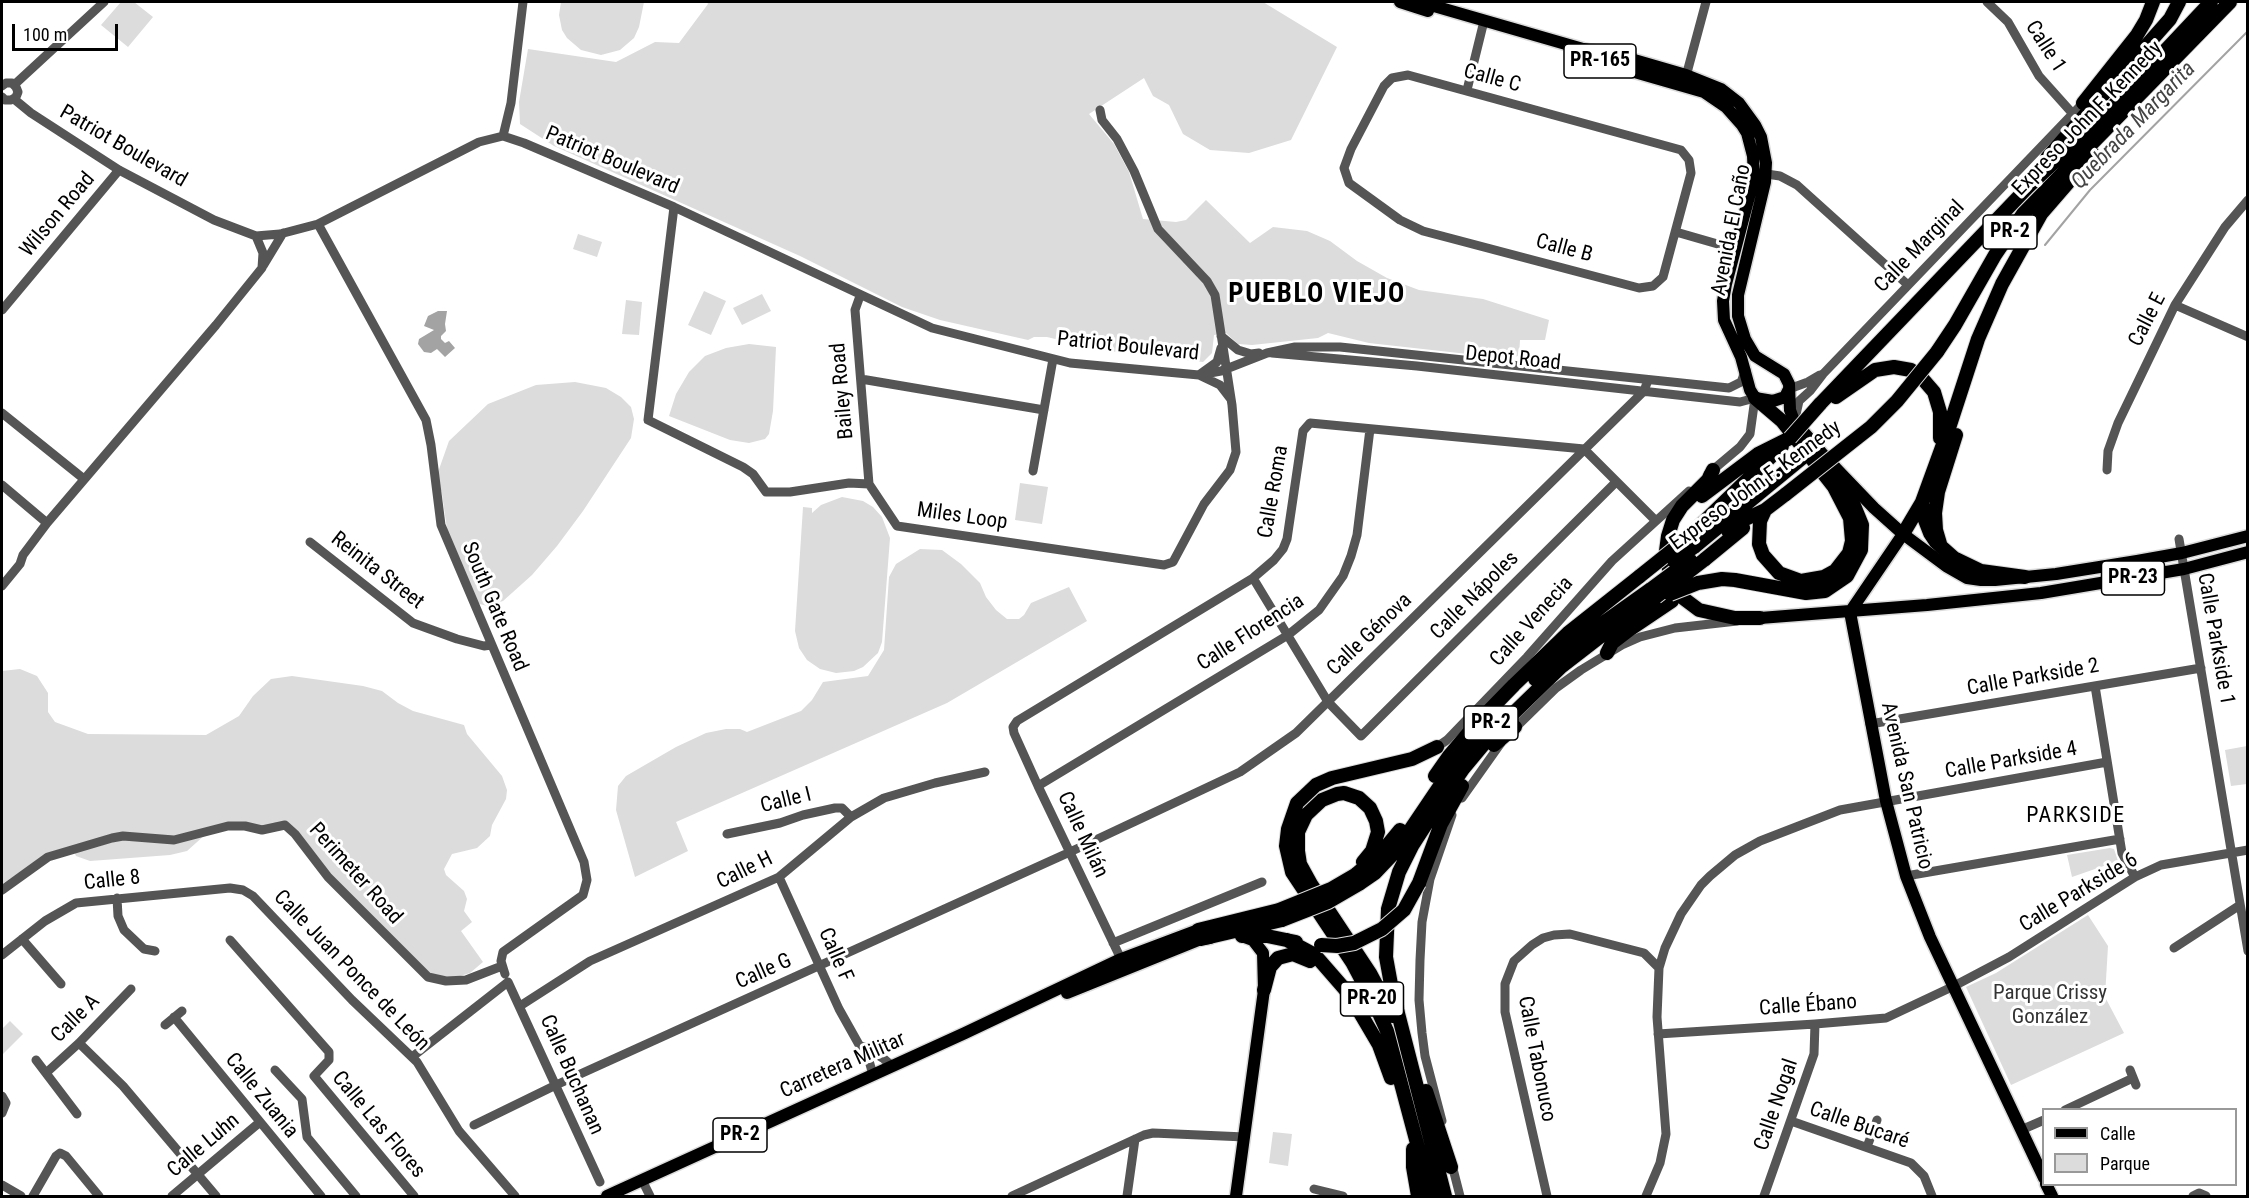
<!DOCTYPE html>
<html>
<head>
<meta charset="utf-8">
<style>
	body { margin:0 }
	#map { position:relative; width:2249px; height:1198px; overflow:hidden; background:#fff; font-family:"Roboto Condensed",sans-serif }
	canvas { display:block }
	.frame { position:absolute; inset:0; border:3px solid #000; pointer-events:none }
	.legend { position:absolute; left:2042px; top:1108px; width:195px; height:78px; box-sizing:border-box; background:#fff; border:2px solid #999; margin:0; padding:8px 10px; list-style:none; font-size:18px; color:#000 }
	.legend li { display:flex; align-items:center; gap:12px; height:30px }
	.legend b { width:30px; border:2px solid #999 }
	.scale { position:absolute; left:12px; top:24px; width:106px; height:27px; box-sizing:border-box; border:3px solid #000; border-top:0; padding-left:8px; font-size:18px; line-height:21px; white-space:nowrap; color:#000; -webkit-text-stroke:4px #fff; paint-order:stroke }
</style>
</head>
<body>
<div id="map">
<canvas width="2249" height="1198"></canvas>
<div class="frame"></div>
<ul class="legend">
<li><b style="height:8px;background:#000"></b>Calle</li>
<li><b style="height:16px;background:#dcdcdc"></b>Parque</li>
</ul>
<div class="scale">100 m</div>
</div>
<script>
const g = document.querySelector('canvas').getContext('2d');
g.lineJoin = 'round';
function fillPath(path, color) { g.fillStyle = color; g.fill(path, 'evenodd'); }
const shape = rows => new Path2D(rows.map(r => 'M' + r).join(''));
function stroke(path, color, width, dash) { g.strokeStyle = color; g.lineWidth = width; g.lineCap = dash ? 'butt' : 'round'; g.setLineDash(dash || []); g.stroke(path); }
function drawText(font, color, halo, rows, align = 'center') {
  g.font = font + ' "Roboto Condensed",sans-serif'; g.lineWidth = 6; g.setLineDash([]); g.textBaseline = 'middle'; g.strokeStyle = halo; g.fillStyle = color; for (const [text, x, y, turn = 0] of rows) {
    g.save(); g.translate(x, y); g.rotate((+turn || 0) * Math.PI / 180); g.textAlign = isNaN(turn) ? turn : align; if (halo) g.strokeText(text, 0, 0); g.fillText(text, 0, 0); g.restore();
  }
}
const green = shape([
	[121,2,134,2,153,17,128,47,101,25],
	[561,2,644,2,639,27,634,38,620,50,601,55,581,50,567,38,562,30,559,15],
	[707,2,1263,2,1337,47,1291,140,1249,153,1210,150,1183,134,1169,105,1153,96,1144,78,1089,114,1114,144,1129,172,1143,219,1176,222,1186,220,1206,200,1250,243,1273,227,1307,231,1330,241,1357,261,1387,278,1419,290,1483,299,1549,320,1545,340,1520,340,1519,356,1504,358,1369,343,1328,333,1318,338,1252,345,1238,344,1226,333,1214,335,1212,353,1203,362,1101,350,1047,337,1034,337,1028,340,940,320,902,307,800,256,554,146,520,124,519,102,528,49,616,62,655,42,679,43,708,4],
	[578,234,602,242,597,257,573,249],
	[704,291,726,301,711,335,688,325],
	[762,294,771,311,742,325,733,308],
	[626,300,642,302,639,335,622,334],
	[749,344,776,347,773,411,769,434,765,439,749,443,730,440,669,416,676,394,689,372,705,356,726,348],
	[575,382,606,388,621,397,631,407,634,419,631,438,583,511,557,546,532,575,503,601,487,606,476,603,447,529,442,494,437,475,449,441,488,404,536,385],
	[1020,483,1048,487,1042,524,1015,520],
	[842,497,863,501,873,507,882,517,890,538,882,642,878,653,863,667,854,671,836,673,820,669,807,660,799,648,795,631,803,507,812,508,812,513,821,505],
	[920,549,942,550,961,564,980,583,986,597,996,610,1007,619,1019,619,1024,615,1031,603,1069,587,1087,621,947,703,676,822,688,851,635,877,616,810,618,786,626,776,676,747,706,733,726,729,740,729,747,732,801,711,812,700,823,682,868,676,884,650,889,577,896,564],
	[20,669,37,676,48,693,48,712,55,722,88,734,206,735,239,716,253,696,271,679,292,676,363,686,382,691,398,703,413,711,464,725,467,734,502,776,507,790,506,799,492,825,490,836,477,848,452,854,444,869,446,875,464,891,467,899,464,911,472,922,461,931,483,962,470,973,460,976,445,978,426,972,320,863,298,831,290,825,227,829,206,834,187,851,170,855,90,861,76,856,72,847,41,859,2,884,2,671],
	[2247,746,2247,784,2231,786,2225,750],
	[2110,848,2114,849,2118,861,2072,877,2067,855],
	[2088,915,2108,946,2105,997,2124,1033,2011,1085,1966,987,1996,973],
	[10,1021,23,1034,2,1055,2,1029],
	[1273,1132,1292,1134,1288,1166,1269,1163]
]);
const water = shape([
	[438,311,447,311,445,324,446,331,441,336,441,339,445,343,449,341,455,348,445,357,437,349,431,353,424,352,418,344,419,339,434,330,424,326,428,316]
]);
const stream = shape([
	[2045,245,2090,190,2248,31]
]);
const minor = shape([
	[1987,2,2008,22,2039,76,2073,114],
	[1408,75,1681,150,1689,160,1691,173,1663,277,1653,286,1639,288,1423,231,1400,220,1349,183,1344,168,1351,149,1384,86,1392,78,1408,75],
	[1685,80,1706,2],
	[14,85,104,2],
	[2,86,6,83,12,83,16,87,18,92,16,97,11,100,5,100,2,97],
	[1467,90,1484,21],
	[14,99,31,113,119,170,214,220,256,236,280,234,318,224,479,142,503,136,524,143,674,207,932,328,1070,363,1199,375,1221,371,1267,353,1295,347,1340,347,1729,388,1741,382,1746,370],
	[503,136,511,103,523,2],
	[1760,173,1780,176,1797,185,1908,285],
	[674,207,648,420,743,467,753,474,766,492,790,492,849,483,869,484,897,526,1164,565,1173,562,1204,504,1230,470,1236,452,1232,405,1215,295,1207,281,1158,229,1134,171,1117,139,1102,120,1100,110],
	[318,224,426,420,431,445,441,525,584,862,587,880,583,895,503,952,501,961,505,974],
	[1676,232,1735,249],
	[263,266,283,233],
	[860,296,855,310,869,484],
	[2175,305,2248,337],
	[2,310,119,170],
	[1221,336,1238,350,1251,354,1259,353],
	[1221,348,1217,362,1199,375,1220,385,1230,398],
	[1272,353,1417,366,1740,402,1755,398,1750,434,1740,447,1708,474],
	[861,379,1044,410],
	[1789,389,1808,382,1820,375],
	[2,413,84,479],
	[1795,419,1799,401,1810,391,1823,374,2083,103],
	[2107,470,2108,451,2118,423,2175,305,2225,227,2248,200],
	[1033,471,1053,359],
	[2,485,47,523],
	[2179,539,2248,951],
	[310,542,413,623,457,639,484,646,491,645],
	[1253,578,1328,702,1361,736,1616,482],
	[2,586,20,564,23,555,47,523,216,325,262,268,263,253,256,236],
	[2095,686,2122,853,2135,877],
	[1870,724,2201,668],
	[1512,731,1556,688,1581,670,1622,645,1640,637,1675,628,1737,621],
	[1437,747,1447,740,1527,657,1612,561,1689,491],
	[1038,786,1288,635,1319,610,1343,576,1351,556,1357,535,1370,429],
	[1462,798,1501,743],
	[727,834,780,823,803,815,835,808,842,808,851,817],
	[1906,876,2120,839],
	[779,877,839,1009,862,1050,868,1057,873,1075],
	[2,890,48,857,112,838,123,836,174,840,228,826,245,826,262,830,285,825,295,834,328,877,428,977,446,981,466,980,502,966],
	[117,898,118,916,124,930,144,949,155,951],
	[22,939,61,984],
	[230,940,329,1052,329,1060,314,1076,414,1196],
	[1113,943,1262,882],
	[2174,948,2240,905],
	[2,955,45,921,76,903,230,888,243,890,253,896,352,1000,417,1062,459,1131,515,1196],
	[1121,959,1038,786,1014,733,1013,727,1017,721,1253,578,1274,560,1283,549,1287,539,1303,431,1310,423,1584,449,1655,520],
	[520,1006,590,961,779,877,851,817,884,798,935,783,985,772],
	[174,1017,321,1196],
	[165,1025,182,1011],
	[1658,1034,1815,1024,1886,1018,1954,986,2009,957,2135,877,2161,865,2248,850],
	[79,1043,123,1086,216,1196],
	[861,1046,865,1047,884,1059,892,1066],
	[412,1057,508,982,600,1182],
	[36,1060,77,1114],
	[275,1070,302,1099,307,1137,356,1196],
	[2130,1070,2136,1085],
	[46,1073,79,1043,131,989],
	[2,1096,6,1103,2,1113],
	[2065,1110,2133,1078],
	[1442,1121,1425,1056,1422,1033,1419,1000,1420,960,1422,922,1430,879,1452,815],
	[1791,1121,1911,1163,1924,1176,1932,1196],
	[474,1125,556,1085,1070,852,1240,772,1296,733,1644,391,1648,380],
	[2021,1130,2044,1120],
	[1867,1147,1877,1120],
	[1451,1161,1460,1196],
	[642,1180,650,1196],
	[2,1185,21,1196],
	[1314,1189,1343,1196],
	[33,1196,56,1156,60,1153,66,1156,99,1196],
	[172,1196,260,1122],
	[1012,1196,1144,1135,1153,1133,1245,1137],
	[1127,1196,1135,1139],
	[1547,1196,1505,1012,1505,984,1514,961,1532,945,1543,938,1554,935,1570,934,1644,953,1659,968],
	[1646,1196,1660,1163,1666,1134,1657,1017,1659,968,1665,948,1681,914,1701,885,1710,876,1735,855,1760,841,1840,810,2107,762],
	[1764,1196,1814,1054,1815,1024],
	[2193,1196,2199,1193,2206,1196]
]);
const major = shape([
	[1400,2,1428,11],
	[1420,2,1583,49,1624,57,1686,75,1721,89,1739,103,1755,125,1761,137,1766,163,1765,182,1738,295,1738,316,1745,339,1755,356,1784,374,1789,384,1790,410,1794,421,1826,458,1874,508,1903,534,1946,566,1967,578,1981,580,1995,580,2056,574,2137,561,2182,553,2248,536],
	[1579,56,1704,92,1726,107,1742,125,1747,133,1753,156,1754,178,1726,284,1723,301,1724,320,1741,357,1750,390,1755,398,1773,401,1785,397,1789,389],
	[1903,534,1850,612,1886,801,1906,876,1930,937,2044,1178],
	[1760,618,1927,605,2041,593,2184,569,2248,552],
	[1067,993,1201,939,1210,938],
	[2046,1184,2052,1196],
	[607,1196,965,1033,1121,959,1198,930],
	[1236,1196,1264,990,1263,953,1253,940,1242,936]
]);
const highway = shape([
	[2083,103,2137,35,2146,20,2153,2],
	[2047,158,2170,19,2179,2],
	[1937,352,1955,325,1995,255,2023,214,2230,2],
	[1836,397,1875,370,1894,367,1911,370,1921,377,1934,392,1940,412,1940,438],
	[1755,398,1782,421,1834,487,1850,518,1852,541,1849,553,1835,571,1824,577,1801,581,1779,573,1763,555,1759,544,1760,521,1765,510],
	[1820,404,2028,187,2115,104,2211,2],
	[1713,470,1708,480,1682,506,1673,520,1668,536,1666,551,1671,582,1683,598,1699,610,1735,618,1760,618],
	[1702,496,1758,454,1790,438],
	[1922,502,1923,515,1930,533,1936,542,1954,558,1981,571,2025,577],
	[1728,531,1737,523,1765,510,1786,494],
	[1903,534,1922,502,1949,428,1978,339,2002,284,2041,214,2093,154],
	[1685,540,1782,446],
	[1694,547,1808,453],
	[1941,547,1936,530,1935,513,1938,492,1956,435],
	[1704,560,1743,528],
	[1698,583,1722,579,1735,580,1806,593,1825,591,1847,576,1861,550,1862,525,1853,503,1837,479,1833,466],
	[1607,653,1612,643,1629,630,1672,601],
	[1535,679,1575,643,1651,589],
	[1494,745,1515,727],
	[1435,776,1449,756,1477,723,1514,685,1568,633,1640,576],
	[1363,862,1372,851,1378,832,1376,821,1370,808,1359,798,1344,793,1337,794,1322,800,1306,815,1298,832,1298,851,1300,864,1311,884,1370,973,1393,1016],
	[1355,875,1381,853,1400,830],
	[1419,883,1441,824,1462,786],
	[1359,884,1375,873,1396,851,1450,771,1480,735],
	[1198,930,1279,910],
	[1242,936,1267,936,1296,942],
	[1201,939,1282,920],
	[1287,940,1315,955,1349,994,1379,1045,1391,1078],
	[1264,990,1270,967,1278,958,1293,954,1310,961],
	[1426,1091,1451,1167],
	[1413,1149,1413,1167,1418,1196],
	[1431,1196,1387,1031,1378,1011,1352,962,1292,872,1286,846,1288,829,1297,803,1316,785,1332,778,1412,759,1437,747],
	[1445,1196,1392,990,1386,957,1388,909,1399,872,1412,846,1441,801,1463,769,1493,733,1561,667,1614,626,1656,597]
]);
const highwayBridge = shape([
	[1790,438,1820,404],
	[1786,494,1871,427,1897,401,1937,352],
	[1674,561,1694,547],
	[1640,576,1685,540],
	[1651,589,1690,560],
	[1670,594,1698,583],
	[1656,597,1704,560],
	[1279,910,1331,889,1355,875],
	[1282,920,1328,902,1359,884],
	[1321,945,1337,946,1354,943,1382,929,1404,910,1419,883]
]);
const shields = [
	[1600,61,72],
	[2010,232,54],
	[2133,578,63],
	[1491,723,54],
	[1372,999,63],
	[740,1135,54]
];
const shieldNames = [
	["PR-165",1600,61],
	["PR-2",2010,232],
	["PR-23",2133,578],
	["PR-2",1491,723],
	["PR-20",1372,999],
	["PR-2",740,1135]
];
const streetNames = [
	["Calle 1",2045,47,57],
	["Calle C",1492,79,15],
	["Expreso John F. Kennedy",2088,119,-46],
	["Patriot Boulevard",123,147,30],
	["Patriot Boulevard",612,161,23],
	["Wilson Road",58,215,-50],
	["Avenida El Caño",1732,230,-79],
	["Calle Marginal",1920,247,-46],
	["Calle B",1564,249,15],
	["Calle E",2148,320,-63],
	["Patriot Boulevard",1128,347,6],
	["Depot Road",1513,359,6],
	["Bailey Road",843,391,-95],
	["Expreso John F. Kennedy",1756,486,-36],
	["Calle Roma",1274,492,-80],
	["Miles Loop",962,517,8],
	["Reinita Street",377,571,38],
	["Calle Nápoles",1475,596,-45],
	["South Gate Road",494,607,67],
	["Calle Venecia",1532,622,-48],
	["Calle Florencia",1251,633,-33],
	["Calle Génova",1370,635,-44],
	["Calle Parkside 1",2215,639,80],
	["Calle Parkside 2",2033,678,-10],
	["Calle Parkside 4",2011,761,-10],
	["Avenida San Patricio",1906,786,77],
	["Calle I",786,801,-14],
	["Calle Milán",1082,835,65],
	["Calle H",745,871,-26],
	["Perimeter Road",355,874,48],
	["Calle 8",112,881,-6],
	["Calle Parkside 6",2079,893,-31],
	["Calle F",835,955,66],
	["Calle Juan Ponce de León",351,971,46],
	["Calle G",764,972,-24],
	["Calle Ébano",1808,1006,-4],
	["Calle A",76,1019,-45],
	["Calle Tabonuco",1536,1059,79],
	["Carretera Militar",843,1066,-24],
	["Calle Buchanan",571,1075,66],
	["Calle Zuania",261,1096,51],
	["Calle Nogal",1777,1105,-71],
	["Calle Las Flores",378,1125,50],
	["Calle Bucaré",1859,1126,19],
	["Calle Luhn",204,1146,-40]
];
const parkNames = [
	["Parque Crissy",2050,994],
	["González",2050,1018]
];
const waterNames = [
	["Quebrada Margarita",2134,126,-46]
];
const neighbourhoodNames = [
	["PARKSIDE",2076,816]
];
const districtNames = [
	["PUEBLO VIEJO",1317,295]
];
fillPath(green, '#dcdcdc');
fillPath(water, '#a3a3a3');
stroke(stream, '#a3a3a3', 2);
stroke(major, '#dbdbdb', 15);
stroke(highway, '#dbdbdb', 16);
stroke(minor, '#555', 9);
stroke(major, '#000', 12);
stroke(highway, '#000', 14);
stroke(highwayBridge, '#dbdbdb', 16, []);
stroke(highwayBridge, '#000', 14);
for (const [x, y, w] of shields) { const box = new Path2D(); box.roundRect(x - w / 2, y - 17, w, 34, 4.5); g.fillStyle = '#fff'; g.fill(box); stroke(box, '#000', 1.5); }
drawText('bold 20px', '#000', null, shieldNames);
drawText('21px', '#000', '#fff', streetNames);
drawText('21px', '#333', '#fff', parkNames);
drawText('italic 22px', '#444', '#fff', waterNames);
g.letterSpacing = '1.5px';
drawText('22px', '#000', '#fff', neighbourhoodNames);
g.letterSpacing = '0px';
g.letterSpacing = '1.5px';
drawText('bold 27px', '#000', '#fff', districtNames);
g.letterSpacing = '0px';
</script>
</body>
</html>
